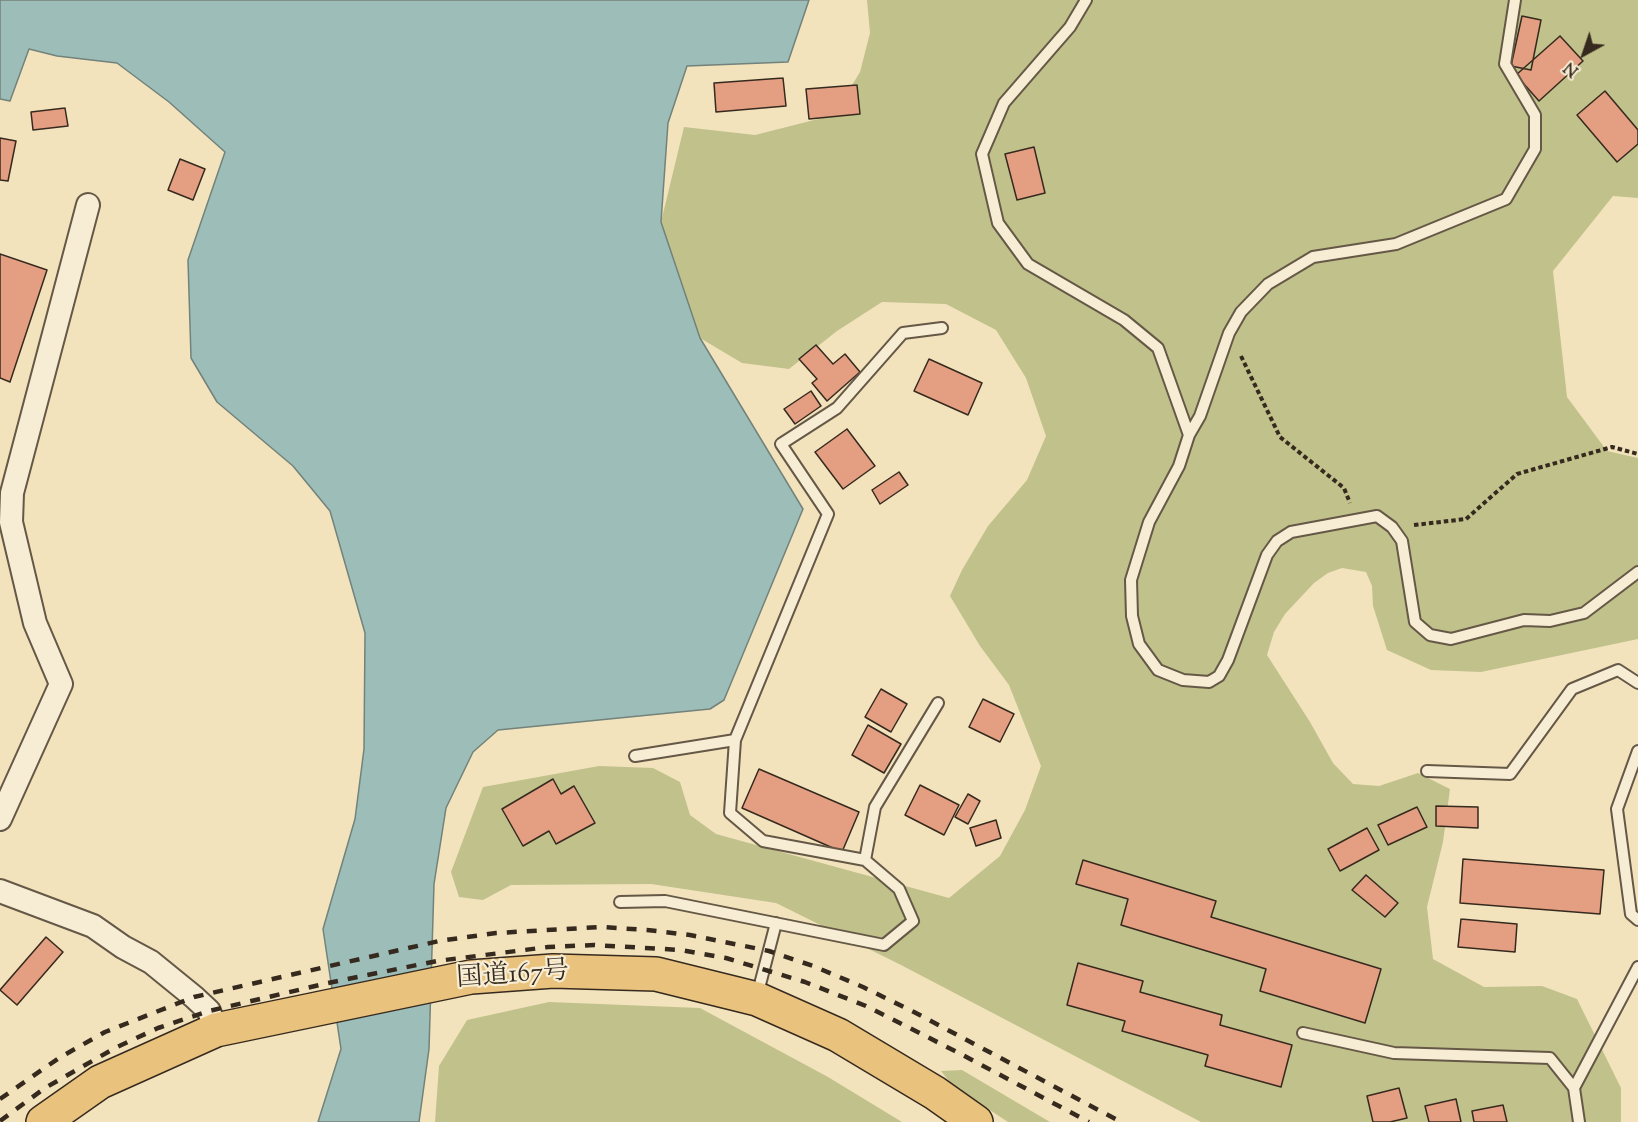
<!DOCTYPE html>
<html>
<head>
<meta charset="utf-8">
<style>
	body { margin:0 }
	#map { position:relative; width:1638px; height:1122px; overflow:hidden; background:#f2e3bd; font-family:"Sorts Mill Goudy",serif }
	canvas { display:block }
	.north { position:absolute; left:1554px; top:24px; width:60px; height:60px; -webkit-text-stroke:4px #f7edd4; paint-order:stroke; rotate:220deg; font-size:16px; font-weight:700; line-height:24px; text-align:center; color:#362a1e }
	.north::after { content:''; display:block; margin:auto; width:21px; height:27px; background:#362a1e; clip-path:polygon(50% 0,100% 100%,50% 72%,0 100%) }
</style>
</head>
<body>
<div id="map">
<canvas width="1638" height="1122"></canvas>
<div class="north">N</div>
</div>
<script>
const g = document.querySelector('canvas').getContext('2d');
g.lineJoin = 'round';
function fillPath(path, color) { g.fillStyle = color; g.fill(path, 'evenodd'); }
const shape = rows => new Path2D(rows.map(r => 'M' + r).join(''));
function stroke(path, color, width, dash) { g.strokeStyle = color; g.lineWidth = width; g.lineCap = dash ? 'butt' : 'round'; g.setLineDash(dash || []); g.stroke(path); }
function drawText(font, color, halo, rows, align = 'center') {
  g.font = font + ' "Sorts Mill Goudy","Noto Serif JP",serif'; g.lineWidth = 4.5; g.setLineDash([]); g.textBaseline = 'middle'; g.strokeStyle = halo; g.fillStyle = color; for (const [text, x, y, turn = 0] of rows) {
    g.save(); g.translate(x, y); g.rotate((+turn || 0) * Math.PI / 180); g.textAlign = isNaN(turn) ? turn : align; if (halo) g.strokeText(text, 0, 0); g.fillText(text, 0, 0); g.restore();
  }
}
const green = shape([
	[867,0,1638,0,1638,198,1613,196,1553,271,1567,397,1607,451,1638,458,1638,639,1481,672,1431,670,1387,650,1373,606,1372,586,1366,572,1342,568,1328,573,1314,583,1285,614,1274,632,1267,655,1310,722,1333,763,1353,784,1379,786,1418,773,1450,789,1443,842,1427,907,1433,959,1484,987,1542,986,1577,999,1621,1088,1621,1122,1201,1122,901,965,776,903,651,884,511,885,483,900,459,897,451,872,483,787,599,766,653,768,680,782,690,815,716,834,949,898,1000,856,1025,810,1041,766,1009,685,980,646,950,596,962,570,988,526,1027,480,1046,436,1026,378,996,330,946,304,882,302,837,331,789,369,742,363,700,338,661,222,684,127,755,135,834,115,860,72,870,33],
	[549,1002,700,1008,828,1077,902,1122,435,1122,439,1066,467,1020],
	[962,1070,1050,1122,1008,1122,952,1085,941,1071]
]);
const water = shape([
	[0,0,809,0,788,62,687,66,668,123,661,222,700,338,803,509,724,700,710,709,498,730,473,752,446,808,434,884,429,1049,419,1122,318,1122,341,1049,323,929,355,819,364,749,365,633,330,511,293,466,217,402,191,358,188,260,225,152,169,102,117,63,57,56,29,49,10,101,0,99,0,0]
]);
const building = shape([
	[1522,16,1541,20,1531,70,1511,66,1522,16],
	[1560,36,1583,61,1539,101,1516,75,1560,36],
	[783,78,786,106,716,112,714,83,783,78],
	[857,85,860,114,809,119,806,89,857,85],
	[1605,91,1638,130,1638,144,1617,162,1577,115,1605,91],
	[65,108,68,126,33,130,31,112,65,108],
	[0,138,16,141,8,181,0,180,0,138],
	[1034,147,1045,193,1017,200,1005,154,1034,147],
	[180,159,205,169,193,200,168,190,180,159],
	[0,254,47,270,10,382,0,378,0,254],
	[816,345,833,364,845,354,860,372,827,401,812,383,817,379,799,359,816,345],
	[929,359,982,383,968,415,914,391,929,359],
	[811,391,821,406,795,424,784,409,811,391],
	[847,429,875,466,843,489,815,452,847,429],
	[899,472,908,485,880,504,872,490,899,472],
	[881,689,907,704,891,732,865,717,881,689],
	[983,699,1014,714,1000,742,969,727,983,699],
	[868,725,901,744,884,773,852,755,868,725],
	[759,769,859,812,842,852,742,808,759,769],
	[553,779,561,794,574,786,595,823,556,844,549,831,523,846,502,809,553,779],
	[920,785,959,805,944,835,905,815,920,785],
	[968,794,980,801,968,824,955,817,968,794],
	[1436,806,1478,807,1478,828,1436,826,1436,806],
	[1417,807,1427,827,1388,845,1378,825,1417,807],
	[996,820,1001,838,976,846,970,828,996,820],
	[1367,828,1379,850,1340,871,1328,849,1367,828],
	[1463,859,1604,870,1600,914,1460,903,1463,859],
	[1083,860,1216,901,1211,917,1381,969,1365,1023,1260,991,1266,969,1121,925,1128,899,1076,884,1083,860],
	[1366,875,1398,903,1385,917,1352,890,1366,875],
	[1461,919,1517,924,1515,952,1458,947,1461,919],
	[46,937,63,952,17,1005,0,990,46,937],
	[1078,963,1143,981,1140,992,1222,1015,1220,1025,1292,1045,1281,1087,1205,1066,1208,1055,1122,1031,1125,1021,1067,1005,1078,963],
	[1399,1088,1407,1118,1390,1122,1373,1122,1367,1096,1399,1088],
	[1456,1099,1461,1122,1429,1122,1425,1106,1456,1099],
	[1503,1105,1507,1122,1474,1122,1472,1111,1503,1105]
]);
const path = shape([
	[1241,356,1280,437,1344,488,1350,503],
	[1414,525,1466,519,1517,474,1612,447,1638,454]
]);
const lane = shape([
	[1086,0,1070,27,1004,103,982,154,998,223,1028,264,1124,320,1158,348,1189,435],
	[1515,0,1505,64,1535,115,1535,149,1506,199,1396,244,1313,257,1268,284,1241,312,1229,333,1200,416,1189,435,1179,466,1149,522,1131,580,1132,616,1139,644,1158,670,1183,680,1209,682,1219,676,1228,660,1267,555,1277,541,1291,532,1377,516,1392,527,1402,541,1415,622,1430,635,1451,639,1524,620,1550,621,1584,613,1638,572],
	[1638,751,1617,809,1631,914,1638,920],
	[635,756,735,740],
	[1427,771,1510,774,1572,689,1618,670,1638,683],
	[865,860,875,807,938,703],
	[620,902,665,901,884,945,913,921,899,889,865,860,763,841,730,813,735,740,828,514,781,444,837,408,903,333,942,328],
	[757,996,776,923],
	[1303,1033,1394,1053,1550,1058,1574,1088],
	[1579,1122,1574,1088,1638,967]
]);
const street = shape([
	[0,819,61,684,35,623,11,522,12,493,88,205],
	[0,891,93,926,123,947,151,962,194,997,209,1011,216,1030]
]);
const highway = shape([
	[43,1122,100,1082,216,1030,471,977,553,971,656,974,757,999,838,1035,935,1093,976,1122]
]);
const rail = shape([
	[0,1099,59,1058,105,1032,194,997,439,941,496,933,601,927,647,930,690,935,769,951,813,966,863,987,914,1012,1121,1122],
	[0,1121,45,1088,115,1048,158,1028,209,1011,328,983,437,961,548,947,594,945,681,950,726,958,805,982,866,1006,955,1051,1089,1122]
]);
const streetNames = [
	["国道167号",513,977,-4]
];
fillPath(green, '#c1c18c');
fillPath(water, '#9cbdb8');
stroke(water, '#73827a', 1.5);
fillPath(building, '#e49e82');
stroke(building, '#362a1e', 1.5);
stroke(lane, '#655846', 14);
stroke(street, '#655846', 26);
stroke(highway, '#362a1e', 36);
stroke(path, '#362a1e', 4, [4.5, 3]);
stroke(lane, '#f7edd4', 10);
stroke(street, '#f7edd4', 22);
stroke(highway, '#e9c27e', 33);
stroke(rail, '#362a1e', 4.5, [10, 10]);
drawText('26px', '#362a1e', '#f7edd4', streetNames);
</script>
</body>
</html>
